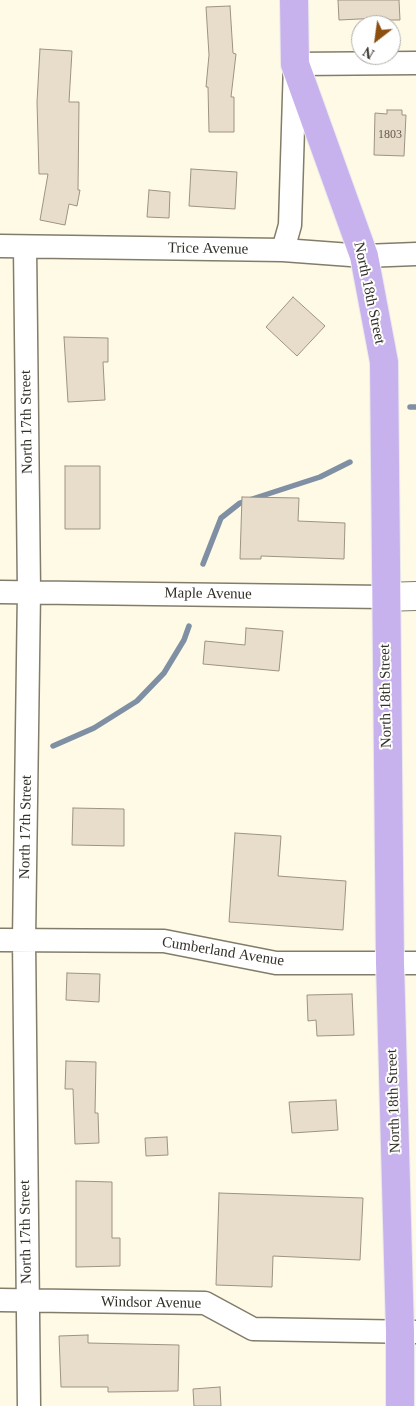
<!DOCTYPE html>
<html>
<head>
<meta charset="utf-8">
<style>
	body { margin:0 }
	#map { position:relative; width:416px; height:1406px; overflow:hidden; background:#fffae5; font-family:"Times New Roman",serif }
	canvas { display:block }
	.north { position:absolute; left:351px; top:15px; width:50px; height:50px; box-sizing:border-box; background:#fff; border:1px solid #adaca9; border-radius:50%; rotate:210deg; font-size:14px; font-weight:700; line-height:20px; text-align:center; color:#323028 }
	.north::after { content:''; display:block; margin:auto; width:18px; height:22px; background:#8c4f0f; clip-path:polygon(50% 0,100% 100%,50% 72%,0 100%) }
</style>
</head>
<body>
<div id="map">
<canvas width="416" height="1406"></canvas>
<div class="north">N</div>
</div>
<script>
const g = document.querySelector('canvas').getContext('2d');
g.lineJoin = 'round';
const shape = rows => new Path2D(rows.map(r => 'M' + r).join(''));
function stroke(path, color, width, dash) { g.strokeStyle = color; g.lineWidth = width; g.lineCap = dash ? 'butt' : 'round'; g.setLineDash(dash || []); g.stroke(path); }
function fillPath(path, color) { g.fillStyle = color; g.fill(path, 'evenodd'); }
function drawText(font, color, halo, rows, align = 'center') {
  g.font = font + ' "Times New Roman",serif'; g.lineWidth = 4; g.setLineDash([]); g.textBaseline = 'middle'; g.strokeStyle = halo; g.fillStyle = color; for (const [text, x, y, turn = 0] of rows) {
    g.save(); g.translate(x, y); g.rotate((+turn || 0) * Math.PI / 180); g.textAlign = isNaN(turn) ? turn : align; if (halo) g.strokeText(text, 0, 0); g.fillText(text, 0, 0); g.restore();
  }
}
const stream = shape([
	[410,407,416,407],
	[203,564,221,518,240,503,320,477,350,462],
	[53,746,94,728,137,701,164,673,184,640,189,626]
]);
const building = shape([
	[338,0,399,0,400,20,380,20,380,18,339,20,338,0],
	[230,6,233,53,236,54,231,97,234,97,234,132,209,132,208,87,206,87,209,55,206,7,230,6],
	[40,49,72,51,69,102,79,102,78,190,80,190,77,206,69,204,65,225,40,220,48,174,39,174,37,102,40,49],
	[387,110,402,110,402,115,406,115,404,156,374,155,375,113,387,114,387,110],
	[191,169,237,172,235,209,189,206,191,169],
	[149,190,170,192,169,218,147,217,149,190],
	[293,297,325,326,297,356,266,327,293,297],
	[64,337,108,338,108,362,103,362,105,400,68,402,64,337],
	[65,466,100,466,100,529,65,529,65,466],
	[242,497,299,498,298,521,345,523,344,559,261,556,261,559,240,559,242,497],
	[246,628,283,631,279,671,203,664,205,641,245,645,246,628],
	[73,808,124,809,124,846,72,845,73,808],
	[235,833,281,836,278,876,346,881,343,930,229,922,235,833],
	[67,973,100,974,99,1002,66,1000,67,973],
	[352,994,354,1035,317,1036,316,1020,308,1021,307,995,352,994],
	[66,1061,96,1062,95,1113,98,1113,99,1143,75,1144,73,1089,65,1089,66,1061],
	[336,1100,338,1130,292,1133,289,1102,336,1100],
	[167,1137,168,1155,146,1156,145,1138,167,1137],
	[76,1181,112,1182,112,1238,120,1238,120,1266,76,1267,76,1181],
	[219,1193,363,1198,360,1260,273,1256,272,1287,216,1285,219,1193],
	[88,1335,88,1343,179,1345,178,1391,108,1392,108,1387,61,1387,59,1336,88,1335],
	[220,1387,221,1406,194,1406,193,1389,220,1387]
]);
const minor = shape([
	[0,246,283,250,364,256,416,254],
	[25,247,29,591,24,940,29,1406],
	[283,250,290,225,295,64,416,63],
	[0,592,384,597],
	[0,940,164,941,276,963,416,963],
	[0,1300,205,1303,253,1329,416,1332]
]);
const tertiary = shape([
	[384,597,416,596]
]);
const primary = shape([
	[294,0,295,64,364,256,384,362,390,963,400,1332,400,1406]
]);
const numberNames = [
	["1803",390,135]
];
const streetNames = [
	["Trice Avenue",208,249,1],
	["North 18th Street",369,293,78],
	["North 17th Street",27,422,-91],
	["Maple Avenue",208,594,1],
	["North 18th Street",386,696,-91],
	["North 17th Street",26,827,-89],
	["Cumberland Avenue",223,952,9],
	["North 18th Street",394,1101,-92],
	["North 17th Street",26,1232,-91],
	["Windsor Avenue",151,1303,1]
];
stroke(stream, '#8090a4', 5.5);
fillPath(building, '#e8dcca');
stroke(building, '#9e9282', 1);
stroke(minor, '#827d6b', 25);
stroke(tertiary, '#827d6b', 30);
stroke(primary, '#eaeaea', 30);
stroke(minor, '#fff', 22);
stroke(tertiary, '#fff', 28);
stroke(primary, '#c7b2ed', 28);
drawText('12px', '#605b50', null, numberNames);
drawText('15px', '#323028', '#fff', streetNames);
</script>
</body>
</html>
